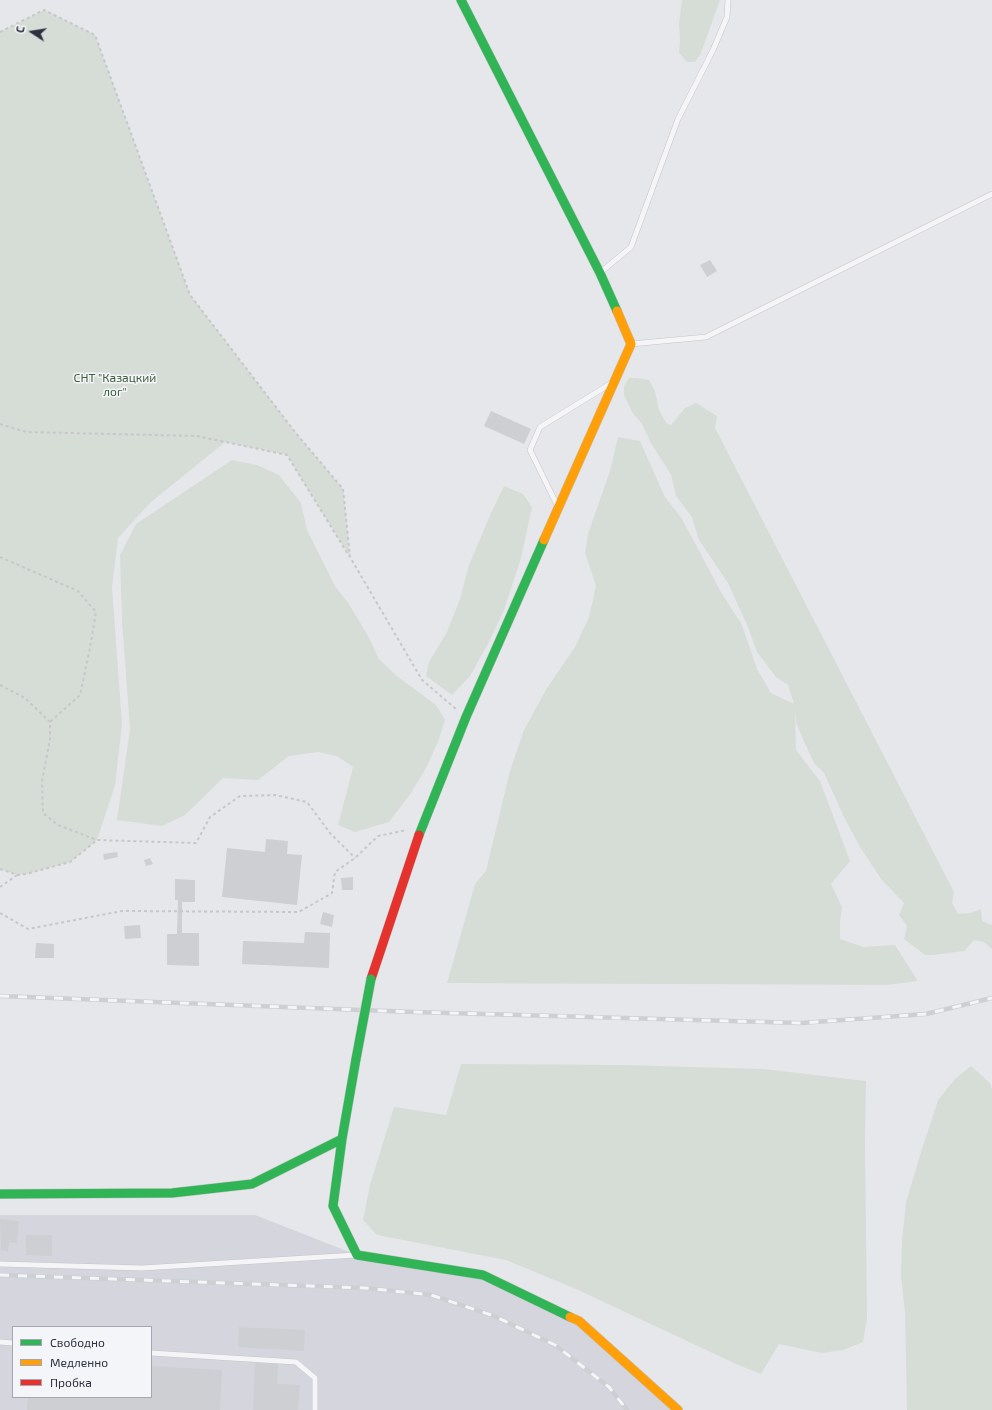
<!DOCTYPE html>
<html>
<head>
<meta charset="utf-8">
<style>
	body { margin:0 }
	#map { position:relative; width:992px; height:1410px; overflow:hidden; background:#e6e7ea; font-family:"Exo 2",sans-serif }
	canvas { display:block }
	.legend { position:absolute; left:12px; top:1326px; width:140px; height:72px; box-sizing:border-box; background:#f4f5f8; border:1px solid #a4a7af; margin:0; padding:5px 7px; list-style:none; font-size:12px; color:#2d3242 }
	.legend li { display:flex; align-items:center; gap:8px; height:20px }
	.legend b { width:20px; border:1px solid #a4a7af }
	.north { position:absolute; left:12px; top:12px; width:40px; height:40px; -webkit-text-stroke:3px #f4f5f8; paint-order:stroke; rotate:282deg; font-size:11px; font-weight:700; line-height:16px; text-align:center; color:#2d3242 }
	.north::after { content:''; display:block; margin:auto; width:14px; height:18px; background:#2d3242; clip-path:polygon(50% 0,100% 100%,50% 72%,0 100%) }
</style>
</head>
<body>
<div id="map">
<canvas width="992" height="1410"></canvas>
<ul class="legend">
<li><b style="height:5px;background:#30b455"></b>Свободно</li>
<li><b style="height:5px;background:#ff9f0a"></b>Медленно</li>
<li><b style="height:5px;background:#e5322d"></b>Пробка</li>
</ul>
<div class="north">С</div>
</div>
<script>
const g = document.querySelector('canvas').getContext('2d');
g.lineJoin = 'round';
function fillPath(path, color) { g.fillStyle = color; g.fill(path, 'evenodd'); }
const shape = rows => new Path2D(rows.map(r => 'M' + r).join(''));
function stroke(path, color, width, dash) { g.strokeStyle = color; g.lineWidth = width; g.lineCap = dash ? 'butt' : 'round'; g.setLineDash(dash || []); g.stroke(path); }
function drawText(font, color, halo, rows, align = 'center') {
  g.font = font + ' "Exo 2",sans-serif'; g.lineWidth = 3; g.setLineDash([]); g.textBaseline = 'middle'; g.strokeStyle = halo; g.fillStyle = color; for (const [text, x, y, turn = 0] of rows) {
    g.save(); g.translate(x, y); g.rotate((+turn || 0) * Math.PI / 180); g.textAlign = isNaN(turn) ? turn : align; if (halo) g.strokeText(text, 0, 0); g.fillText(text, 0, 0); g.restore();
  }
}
const built = shape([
	[0,1215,255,1215,357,1255,483,1275,579,1321,678,1410,0,1410],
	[13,1327,151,1327,151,1397,13,1397]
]);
const green = shape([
	[682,0,720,0,701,53,695,62,687,62,679,53,680,38,679,24],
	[44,10,95,35,190,295,295,432,343,489,350,557,287,455,225,442,150,503,118,538,112,587,122,724,115,785,97,840,70,862,26,874,18,875,0,869,0,32],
	[629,378,637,378,649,380,655,391,659,410,666,423,671,425,685,408,696,403,717,416,715,428,954,892,952,903,958,914,970,913,981,909,982,921,991,925,992,923,992,949,984,942,974,940,964,951,933,955,925,955,904,939,907,926,899,915,904,903,881,879,860,847,844,817,824,773,814,763,803,739,796,722,795,711,796,750,820,781,850,861,831,884,842,907,840,921,840,939,863,947,895,945,918,981,886,985,447,983,475,884,486,871,510,771,524,730,547,688,575,647,589,617,596,586,585,553,588,534,610,471,618,437,640,441,665,497,682,519,721,592,742,625,757,669,771,693,794,704,788,685,776,677,757,652,748,627,728,583,699,540,692,517,676,496,671,475,651,443,642,424,632,412,624,395,624,386],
	[232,460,257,465,279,475,301,503,307,530,335,586,349,604,368,636,379,659,398,677,436,705,445,720,438,742,426,768,411,793,389,822,355,832,338,825,353,767,337,756,318,752,289,756,258,780,223,778,185,815,162,826,117,820,130,729,122,621,120,555,136,524],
	[504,486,523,494,532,507,521,558,504,610,489,642,470,676,452,695,426,676,429,662,447,632,460,599,469,565,491,513],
	[461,1064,622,1065,763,1069,866,1081,865,1142,867,1318,863,1342,843,1350,822,1353,779,1344,761,1374,736,1364,576,1289,506,1260,377,1235,363,1220,370,1185,394,1107,446,1115],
	[971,1066,990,1083,992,1089,992,1410,907,1410,905,1311,901,1276,902,1241,906,1202,922,1149,938,1100,955,1079]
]);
const building = shape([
	[710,260,717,271,707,277,700,265],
	[491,411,531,429,524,444,484,426],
	[266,839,288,841,287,854,302,855,297,905,222,897,227,848,265,852],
	[117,852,118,857,104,860,103,854],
	[150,858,153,864,146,866,144,860],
	[353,877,353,890,342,890,341,878],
	[175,879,195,880,195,902,182,902,182,933,199,933,199,966,167,965,167,934,177,934,178,900,175,900],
	[323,912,334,915,332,927,320,924],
	[140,925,141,938,125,939,124,926],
	[305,932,330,933,329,968,242,964,243,941,304,943],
	[36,943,54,944,54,958,35,958],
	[0,1219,19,1221,17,1243,9,1242,8,1251,1,1250],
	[26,1235,52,1235,52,1256,26,1255],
	[239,1327,305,1330,304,1351,238,1347],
	[255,1363,278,1364,277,1384,300,1385,298,1410,253,1410],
	[151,1366,222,1370,220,1410,27,1410,28,1397,151,1397]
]);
const path = shape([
	[0,32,44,10,95,35,190,295,295,432,343,489,350,557,422,680,456,709],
	[0,424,26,432,197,436,287,455,349,556],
	[0,557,78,591,96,612,90,648,80,695,50,722],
	[0,685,25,698,50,722,50,739,42,781,43,813,58,825,97,840,196,843,210,817,240,796,275,795,307,802,330,833,355,858],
	[0,869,18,875,26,874,70,862,97,840],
	[0,887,17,875],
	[0,913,28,929,122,911,299,912,332,893,335,872,355,858,378,836,407,830]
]);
const lane = shape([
	[601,272,631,247,678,119,713,50,727,17,728,0],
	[631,344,706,337,992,194],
	[557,505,530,450,540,427,610,384],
	[0,1264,142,1268,356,1255],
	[0,1342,13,1343],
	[151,1353,296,1362,315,1378,315,1410]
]);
const fast = shape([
	[461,0,600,273,617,311],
	[419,835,466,717,544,540],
	[356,1059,342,1139,333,1206,357,1255,483,1275,570,1317],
	[0,1194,172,1193,252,1184,342,1139]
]);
const slow = shape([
	[544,540,631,344,617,311],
	[570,1317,579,1321,678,1410]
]);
const jam = shape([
	[371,979,419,835]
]);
const rail = shape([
	[0,996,413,1012,801,1023,926,1014,992,998],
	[0,1275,366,1288,431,1295,494,1316,555,1345,609,1387,627,1410]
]);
const fastBridge = shape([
	[356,1059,371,979]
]);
const parkNames = [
	["СНТ \"Казацкий",115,378],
	["лог\"",115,392]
];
fillPath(built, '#d5d6dd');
fillPath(green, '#d6ddd6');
fillPath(building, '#cecfd2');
stroke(lane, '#c4c5c8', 6);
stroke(fast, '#c4c5c8', 10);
stroke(slow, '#c4c5c8', 10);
stroke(jam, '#c4c5c8', 10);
stroke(path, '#c7c7cb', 2, [3, 3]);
stroke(lane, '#f5f5f7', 5);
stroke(fast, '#30b455', 9);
stroke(slow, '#ff9f0a', 9);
stroke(jam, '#e5322d', 9);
stroke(rail, '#cecfd2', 4.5);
stroke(rail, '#f4f5f8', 3, [9]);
stroke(fastBridge, '#c4c5c8', 10, []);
stroke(fastBridge, '#30b455', 9);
drawText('12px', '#3d5d3c', '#f4f5f8', parkNames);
</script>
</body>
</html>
